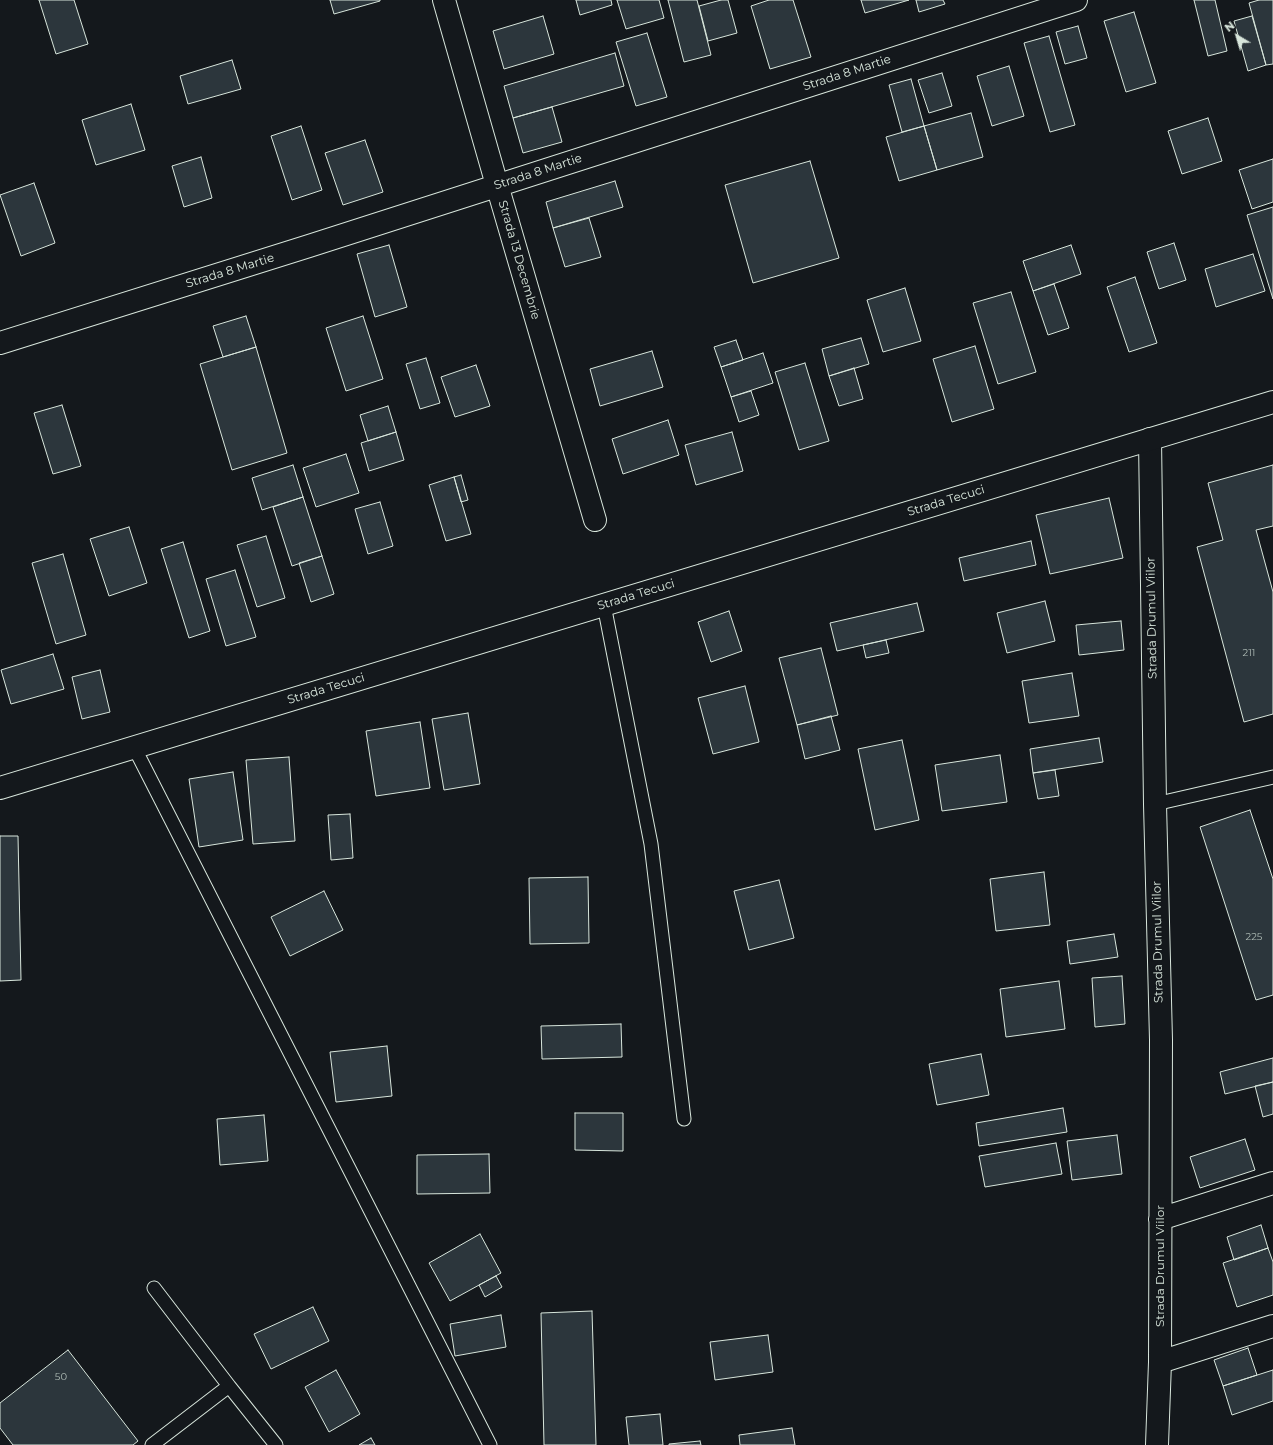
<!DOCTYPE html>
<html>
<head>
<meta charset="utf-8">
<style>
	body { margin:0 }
	#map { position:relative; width:1273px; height:1445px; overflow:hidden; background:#14181c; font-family:Montserrat,sans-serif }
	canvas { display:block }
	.north { position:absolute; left:1217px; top:16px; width:40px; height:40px; -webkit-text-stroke:3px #14181c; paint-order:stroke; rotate:322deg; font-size:11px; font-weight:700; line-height:16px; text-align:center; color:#d8e6dc }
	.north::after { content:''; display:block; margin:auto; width:14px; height:18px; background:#d8e6dc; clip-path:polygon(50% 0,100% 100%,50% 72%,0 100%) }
</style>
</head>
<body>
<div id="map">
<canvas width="1273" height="1445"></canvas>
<div class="north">N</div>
</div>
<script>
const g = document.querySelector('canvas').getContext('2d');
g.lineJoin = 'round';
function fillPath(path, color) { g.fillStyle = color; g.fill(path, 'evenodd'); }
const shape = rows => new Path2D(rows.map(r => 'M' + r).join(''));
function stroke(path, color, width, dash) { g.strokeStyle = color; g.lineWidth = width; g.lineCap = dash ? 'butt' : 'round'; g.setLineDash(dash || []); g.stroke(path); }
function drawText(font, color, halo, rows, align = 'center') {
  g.font = font + ' Montserrat,sans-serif'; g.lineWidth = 3; g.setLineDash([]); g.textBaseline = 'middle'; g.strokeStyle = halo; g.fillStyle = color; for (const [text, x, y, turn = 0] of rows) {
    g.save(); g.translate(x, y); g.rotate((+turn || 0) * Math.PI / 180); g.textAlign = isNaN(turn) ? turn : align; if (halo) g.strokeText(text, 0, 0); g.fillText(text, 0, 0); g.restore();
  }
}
const building = shape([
	[39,0,74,0,88,44,56,54,39,0],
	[330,0,380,0,380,1,334,14,330,0],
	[576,0,611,0,612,5,580,15,576,0],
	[617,0,659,0,664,18,626,29,617,0],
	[668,0,697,0,711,55,684,62,668,0],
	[721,0,728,0,737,33,708,41,699,6,721,0],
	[769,0,793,0,811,57,770,69,751,6,769,0],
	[861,0,909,0,865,13,861,0],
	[916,0,943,0,945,4,919,12,916,0],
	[1194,0,1215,0,1227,51,1208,56,1194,0],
	[1259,0,1273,0,1273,64,1266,65,1249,3,1259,0],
	[1134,12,1156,83,1126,92,1104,21,1134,12],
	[543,16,554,54,504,69,493,31,543,16],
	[1252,16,1266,65,1248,71,1234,21,1252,16],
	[1078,26,1087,58,1065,64,1056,32,1078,26],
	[647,33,667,97,636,106,616,42,647,33],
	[1049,36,1075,125,1050,132,1024,43,1049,36],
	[615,53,624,86,513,118,504,86,615,53],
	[232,60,241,89,188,104,180,76,232,60],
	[1009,66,1024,116,992,126,977,76,1009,66],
	[942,73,952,106,929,113,918,80,942,73],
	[911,79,924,126,902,132,889,85,911,79],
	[131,104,145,150,96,165,82,120,131,104],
	[552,107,562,142,523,153,513,118,552,107],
	[971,113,983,157,937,170,924,126,971,113],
	[1208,118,1222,161,1182,174,1168,131,1208,118],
	[301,126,322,190,292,200,271,136,301,126],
	[924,126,937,170,899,181,886,137,924,126],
	[365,140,383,192,343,205,325,153,365,140],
	[201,157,212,198,184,207,172,166,201,157],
	[1273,159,1273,202,1252,209,1239,170,1273,159],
	[810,161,839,258,753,283,725,185,810,161],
	[615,181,623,207,553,228,546,202,615,181],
	[34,183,55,243,21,256,0,195,34,183],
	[1273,207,1273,299,1247,215,1273,207],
	[589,218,601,257,565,267,553,228,589,218],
	[1174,243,1186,280,1159,289,1147,252,1174,243],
	[389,245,407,307,375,317,357,254,389,245],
	[1071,245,1081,274,1033,291,1023,261,1071,245],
	[1253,254,1265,291,1216,307,1205,269,1253,254],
	[1135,277,1157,343,1129,352,1107,287,1135,277],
	[1054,284,1069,328,1048,335,1033,291,1054,284],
	[905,288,921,341,883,352,867,300,905,288],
	[1011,292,1036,372,998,384,973,303,1011,292],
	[246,316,256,347,223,357,213,326,246,316],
	[363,316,383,379,346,391,326,328,363,316],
	[861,338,869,364,829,376,822,349,861,338],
	[736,340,743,360,721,367,714,347,736,340],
	[975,346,994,409,952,422,933,359,975,346],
	[256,347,287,453,232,470,200,364,256,347],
	[652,351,663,387,600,406,590,369,652,351],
	[763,353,773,383,731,397,721,367,763,353],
	[426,358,440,403,420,409,406,364,426,358],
	[805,363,829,441,799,450,775,372,805,363],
	[476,365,490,406,455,417,441,377,476,365],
	[854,368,863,399,839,406,829,376,854,368],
	[751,391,759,415,739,422,731,397,751,391],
	[62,405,81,466,53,474,34,413,62,405],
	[388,406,396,432,368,441,360,415,388,406],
	[668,420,679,455,623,474,612,439,668,420],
	[396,432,404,460,369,471,361,443,396,432],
	[732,432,743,471,696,485,685,445,732,432],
	[346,454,359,493,316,507,303,468,346,454],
	[293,465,303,497,262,510,252,478,293,465],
	[1273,465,1273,526,1256,530,1273,592,1273,714,1244,722,1197,547,1223,540,1208,483,1273,465],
	[461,475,468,500,461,502,454,477,461,475],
	[454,477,471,534,446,541,429,485,454,477],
	[303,497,322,556,292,566,273,507,303,497],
	[1109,498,1123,558,1050,574,1036,515,1109,498],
	[380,502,393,546,368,554,355,509,380,502],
	[129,527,147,583,109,596,90,539,129,527],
	[266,536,285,598,257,607,237,545,266,536],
	[1031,541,1036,565,964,581,959,558,1031,541],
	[183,542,210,631,189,638,161,549,183,542],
	[63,554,86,635,56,644,32,563,63,554],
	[322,556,334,594,311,602,299,563,322,556],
	[235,570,256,637,226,646,206,579,235,570],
	[1045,601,1055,641,1007,653,997,613,1045,601],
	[917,603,924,631,837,651,830,623,917,603],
	[729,611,742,651,711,662,698,622,729,611],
	[1121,621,1124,650,1079,655,1076,625,1121,621],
	[886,640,889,653,866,658,863,645,886,640],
	[821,648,838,715,797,725,779,658,821,648],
	[53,654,64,689,11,704,1,670,53,654],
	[100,670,110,712,82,719,72,677,100,670],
	[1072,673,1079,716,1029,723,1022,681,1072,673],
	[745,686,759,742,713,754,698,698,745,686],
	[468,713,480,784,444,790,432,719,468,713],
	[831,716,840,750,805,759,797,725,831,716],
	[420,722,430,788,376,796,366,731,420,722],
	[1099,738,1103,762,1033,773,1030,749,1099,738],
	[902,740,919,820,875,830,858,749,902,740],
	[1000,755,1007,802,942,811,935,765,1000,755],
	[289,757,295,841,253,844,246,760,289,757],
	[1055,770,1059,796,1038,799,1033,773,1055,770],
	[233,772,243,840,199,847,189,779,233,772],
	[1250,810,1273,879,1273,995,1256,1000,1200,827,1250,810],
	[350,814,353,858,331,860,328,815,350,814],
	[0,836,18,836,21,980,0,981,0,836],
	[1044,872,1050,925,996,931,990,879,1044,872],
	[588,877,589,943,530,944,529,878,588,877],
	[779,880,794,938,749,950,734,891,779,880],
	[324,891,343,930,290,956,271,917,324,891],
	[1114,934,1118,957,1070,964,1067,941,1114,934],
	[1122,976,1125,1024,1095,1027,1092,978,1122,976],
	[1059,981,1065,1029,1006,1037,1000,989,1059,981],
	[621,1024,622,1057,542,1059,541,1026,621,1024],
	[387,1046,392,1096,336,1102,330,1052,387,1046],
	[981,1054,989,1095,937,1105,929,1064,981,1054],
	[1273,1058,1273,1082,1225,1094,1220,1072,1273,1058],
	[1273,1082,1273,1114,1263,1117,1255,1086,1273,1082],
	[1063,1108,1067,1132,979,1146,976,1123,1063,1108],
	[575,1113,623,1113,623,1151,575,1150,575,1113],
	[264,1115,268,1161,220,1165,217,1119,264,1115],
	[1117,1135,1122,1174,1072,1180,1067,1141,1117,1135],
	[1245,1139,1255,1170,1200,1188,1190,1157,1245,1139],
	[1056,1143,1062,1174,985,1187,979,1156,1056,1143],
	[489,1154,490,1193,417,1194,417,1155,489,1154],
	[1261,1225,1268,1248,1234,1260,1227,1237,1261,1225],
	[480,1234,501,1273,450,1301,429,1263,480,1234],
	[1268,1248,1273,1262,1273,1295,1237,1307,1223,1263,1268,1248],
	[496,1276,502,1287,485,1297,479,1285,496,1276],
	[313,1307,329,1341,271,1369,254,1334,313,1307],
	[592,1311,596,1445,544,1445,541,1313,592,1311],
	[501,1315,506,1347,455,1356,450,1324,501,1315],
	[768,1335,773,1372,715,1380,710,1342,768,1335],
	[1248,1348,1257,1375,1223,1386,1214,1360,1248,1348],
	[68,1350,138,1441,133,1445,13,1445,0,1428,0,1403,68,1350],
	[336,1370,360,1414,329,1432,305,1387,336,1370],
	[1273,1370,1273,1401,1232,1415,1223,1386,1273,1370],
	[660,1414,663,1445,629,1445,626,1417,660,1414],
	[792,1428,795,1445,740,1445,739,1435,792,1428],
	[371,1438,375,1445,359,1445,371,1438],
	[700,1441,701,1445,669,1445,669,1444,700,1441]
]);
const lane = shape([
	[604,605,651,844,684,1119],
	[134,747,490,1445],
	[1155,804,1273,777],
	[154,1288,229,1386],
	[152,1445,229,1386,276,1445]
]);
const street = shape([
	[444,0,497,185,595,520],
	[0,343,309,246,1076,0],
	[1150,439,1155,804,1161,1040,1160,1362,1157,1445],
	[1160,1219,1273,1183],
	[1160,1362,1273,1326]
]);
const secondary = shape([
	[0,788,1273,402]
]);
const numberNames = [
	["211",1249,653],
	["225",1254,937],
	["50",61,1377]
];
const streetNames = [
	["Strada 8 Martie",847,73,-18],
	["Strada 8 Martie",538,172,-18],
	["Strada 13 Decembrie",519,260,74],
	["Strada 8 Martie",230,271,-17],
	["Strada Tecuci",946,501,-17],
	["Strada Tecuci",636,595,-17],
	["Strada Drumul Viilor",1152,618,-91],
	["Strada Tecuci",326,689,-17],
	["Strada Drumul Viilor",1158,942,-91],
	["Strada Drumul Viilor",1160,1266,-90]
];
fillPath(building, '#2c363c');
stroke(building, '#d8e6dc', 1);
stroke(lane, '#d8e6dc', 15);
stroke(street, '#d8e6dc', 24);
stroke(secondary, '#d8e6dc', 24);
stroke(lane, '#14181c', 13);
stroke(street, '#14181c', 22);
stroke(secondary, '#14181c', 22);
drawText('10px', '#adbab4', null, numberNames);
drawText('12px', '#d8e6dc', '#14181c', streetNames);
</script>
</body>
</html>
